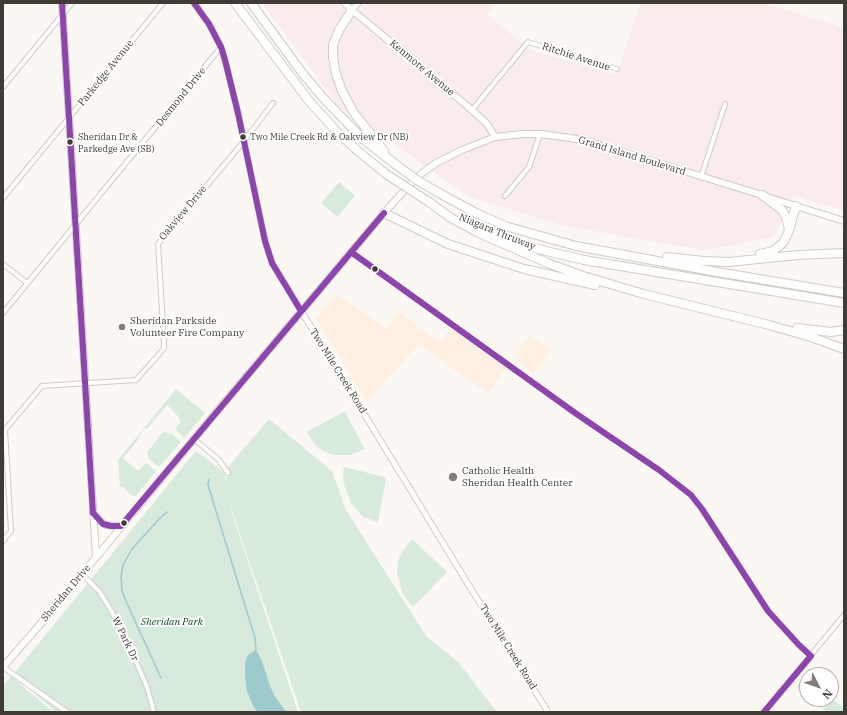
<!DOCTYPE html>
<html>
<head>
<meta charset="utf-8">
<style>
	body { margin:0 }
	#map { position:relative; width:847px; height:715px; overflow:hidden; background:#fbf8f4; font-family:"IBM Plex Serif",serif }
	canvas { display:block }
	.frame { position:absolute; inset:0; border:4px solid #413b35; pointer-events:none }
	.north { position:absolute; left:799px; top:667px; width:40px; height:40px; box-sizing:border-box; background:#fff; border:1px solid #b3b1ae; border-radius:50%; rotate:131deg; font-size:11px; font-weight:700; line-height:16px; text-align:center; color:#413b35 }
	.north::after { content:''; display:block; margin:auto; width:14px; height:18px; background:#827d78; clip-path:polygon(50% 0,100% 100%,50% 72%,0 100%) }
</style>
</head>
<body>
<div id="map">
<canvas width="847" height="715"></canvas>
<div class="frame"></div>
<div class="north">N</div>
</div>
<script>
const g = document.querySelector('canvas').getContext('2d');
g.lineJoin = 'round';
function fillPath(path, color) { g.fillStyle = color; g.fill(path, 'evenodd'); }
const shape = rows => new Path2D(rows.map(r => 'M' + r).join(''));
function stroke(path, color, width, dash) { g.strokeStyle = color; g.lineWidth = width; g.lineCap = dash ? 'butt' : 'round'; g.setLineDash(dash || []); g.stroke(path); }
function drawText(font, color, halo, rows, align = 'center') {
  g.font = font + ' "IBM Plex Serif",serif'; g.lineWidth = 4; g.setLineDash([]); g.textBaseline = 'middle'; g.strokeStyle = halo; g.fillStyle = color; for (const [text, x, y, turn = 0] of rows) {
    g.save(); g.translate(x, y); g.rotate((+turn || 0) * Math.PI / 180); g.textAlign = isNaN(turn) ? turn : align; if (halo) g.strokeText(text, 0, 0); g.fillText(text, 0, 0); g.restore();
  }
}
const built = shape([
	[336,294,387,329,399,313,440,342,451,328,506,368,488,393,418,345,367,402,316,318],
	[529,335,551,350,534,374,513,358]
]);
const industrial = shape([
	[262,3,496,3,486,14,531,50,616,75,640,3,764,3,844,28,844,211,793,195,774,237,705,250,565,226,470,197,338,106]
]);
const green = shape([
	[339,182,355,196,337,217,321,203],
	[176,389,205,413,184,438,175,429,181,422,177,415,167,405,147,429,145,428,138,438,139,439,123,458,138,471,146,463,156,471,136,496,131,495,123,487,120,487,118,460],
	[343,412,345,412,365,449,350,455,333,455,323,451,315,445,307,432],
	[269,419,332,471,346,510,426,636,458,662,497,712,301,712,230,505,232,513,298,712,56,712,31,690,12,676,196,451,220,469,225,474,226,480,229,466],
	[165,432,172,434,181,442,159,467,149,459,147,453,160,435],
	[344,467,385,477,386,479,378,522,363,517,351,503,344,485,343,474],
	[412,539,446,571,446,573,413,607,409,603,402,592,397,572,398,561,401,553],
	[11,676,53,712,3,712,3,686],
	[805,677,807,678,807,696,797,687],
	[831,698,844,708,844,712,827,712,811,699,831,699]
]);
const water = shape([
	[256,650,262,661,270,686,274,695,286,712,258,712,253,706,247,691,245,676,245,663,248,655]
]);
const stream = shape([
	[209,479,208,485,255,638,256,650],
	[161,678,125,599,122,591,121,576,123,565,132,549,160,518,167,512]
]);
const minor = shape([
	[3,87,72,3],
	[472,110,528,42,617,69],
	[701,177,725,104],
	[505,196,529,167,540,134],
	[3,198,163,3],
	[351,252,578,415,659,470,691,495,702,509,768,611,799,645,811,656],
	[3,264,27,283],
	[3,313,221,47],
	[3,432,42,386,136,380,161,352,164,348,164,343,158,244,244,141,273,103],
	[194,439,219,460,228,473],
	[3,541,11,531,5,430],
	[82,574,99,591,112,612,138,666,147,687,154,712],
	[3,667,67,712],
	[764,712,844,615]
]);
const tertiary = shape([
	[194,3,209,24,221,47,225,60,238,113,265,241,272,263,468,584,548,712],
	[344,3,352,10,358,3]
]);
const secondary = shape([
	[62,3,96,557],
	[352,10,472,110,487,124,495,137],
	[767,197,844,221],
	[93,513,100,521,106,525,121,526]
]);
const primary = shape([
	[3,667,50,613,213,416,384,213,411,183,421,174,436,163,462,150,495,137,524,134,540,134,571,138,593,143,762,195]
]);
const motorway = shape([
	[235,3,309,101,338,133,358,151,386,174],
	[251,3,303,74,325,100,362,138,395,164],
	[352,10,339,30,333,45,333,57,336,74,342,91,354,113,384,151],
	[439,193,476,213,505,226,576,246,717,272,844,293],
	[762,195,782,210,786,217,789,229],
	[429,202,451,218,481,234,550,264,583,276,644,294,769,325,811,337,844,349],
	[384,213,448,244,524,269,595,285],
	[465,220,508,239,538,249,584,260,844,303],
	[760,254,773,251,783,243,788,233,796,206],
	[667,257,704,261,729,262,798,255,844,253],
	[797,328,831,332,844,330]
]);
const motorwayBridge = shape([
	[395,164,417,180,439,193],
	[386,174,429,202]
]);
const bus1 = shape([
	[62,3,93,513,103,524,111,526,121,526,384,213],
	[194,3,209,24,221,47,225,60,238,113,265,241,272,263,301,311],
	[351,252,578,415,659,470,691,495,702,509,768,611,799,645,811,656,764,712]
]);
const markers = [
	[243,137,3.5,"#413b35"],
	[70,142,3.5,"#413b35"],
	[375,269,3.5,"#413b35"],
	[122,327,4,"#827d78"],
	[453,477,5,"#827d78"],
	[124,523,3.5,"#413b35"]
];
const busNames = [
	["Sheridan Dr &",78,137],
	["Parkedge Ave (SB)",78,149],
	["Two Mile Creek Rd & Oakview Dr (NB)",250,137]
];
const streetNames = [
	["Ritchie Avenue",576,57,18],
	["Kenmore Avenue",422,68,40],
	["Parkedge Avenue",106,73,-51],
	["Desmond Drive",181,97,-51],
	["Grand Island Boulevard",632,156,17],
	["Oakview Drive",183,213,-50],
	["Niagara Thruway",497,232,22],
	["Two Mile Creek Road",338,371,58],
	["Sheridan Drive",66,593,-50],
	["W Park Dr",125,639,64],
	["Two Mile Creek Road",508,647,58]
];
const poiNames = [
	["Sheridan Parkside",130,321],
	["Volunteer Fire Company",130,333],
	["Catholic Health",462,471],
	["Sheridan Health Center",462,483]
];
const parkNames = [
	["Sheridan Park",172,622]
];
fillPath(built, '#fdf0e2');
fillPath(industrial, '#f9eceb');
fillPath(green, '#d7eadb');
fillPath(water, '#9ccacd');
stroke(stream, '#9ccacd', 1.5);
stroke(minor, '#d0cbc7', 6);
stroke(tertiary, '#d0cbc7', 7);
stroke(secondary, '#d0cbc7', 8);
stroke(primary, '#d0cbc7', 8);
stroke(motorway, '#d0cbc7', 10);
stroke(minor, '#fefefd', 4);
stroke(tertiary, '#fefefd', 5);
stroke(secondary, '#fefefd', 6);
stroke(primary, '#fefefd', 6);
stroke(motorway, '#fefefd', 8);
stroke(motorwayBridge, '#d0cbc7', 10, []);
stroke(motorwayBridge, '#fefefd', 8);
stroke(bus1, '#8e44ad', 6);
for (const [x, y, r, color] of markers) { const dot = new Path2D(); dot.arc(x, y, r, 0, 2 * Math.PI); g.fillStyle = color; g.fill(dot); stroke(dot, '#fff', 1.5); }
drawText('9px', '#413b35', '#fff', busNames, 'left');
drawText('10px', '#413b35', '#fff', streetNames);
drawText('10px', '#413b35', '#fff', poiNames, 'left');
drawText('italic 10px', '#0a482a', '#fff', parkNames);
</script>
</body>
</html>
